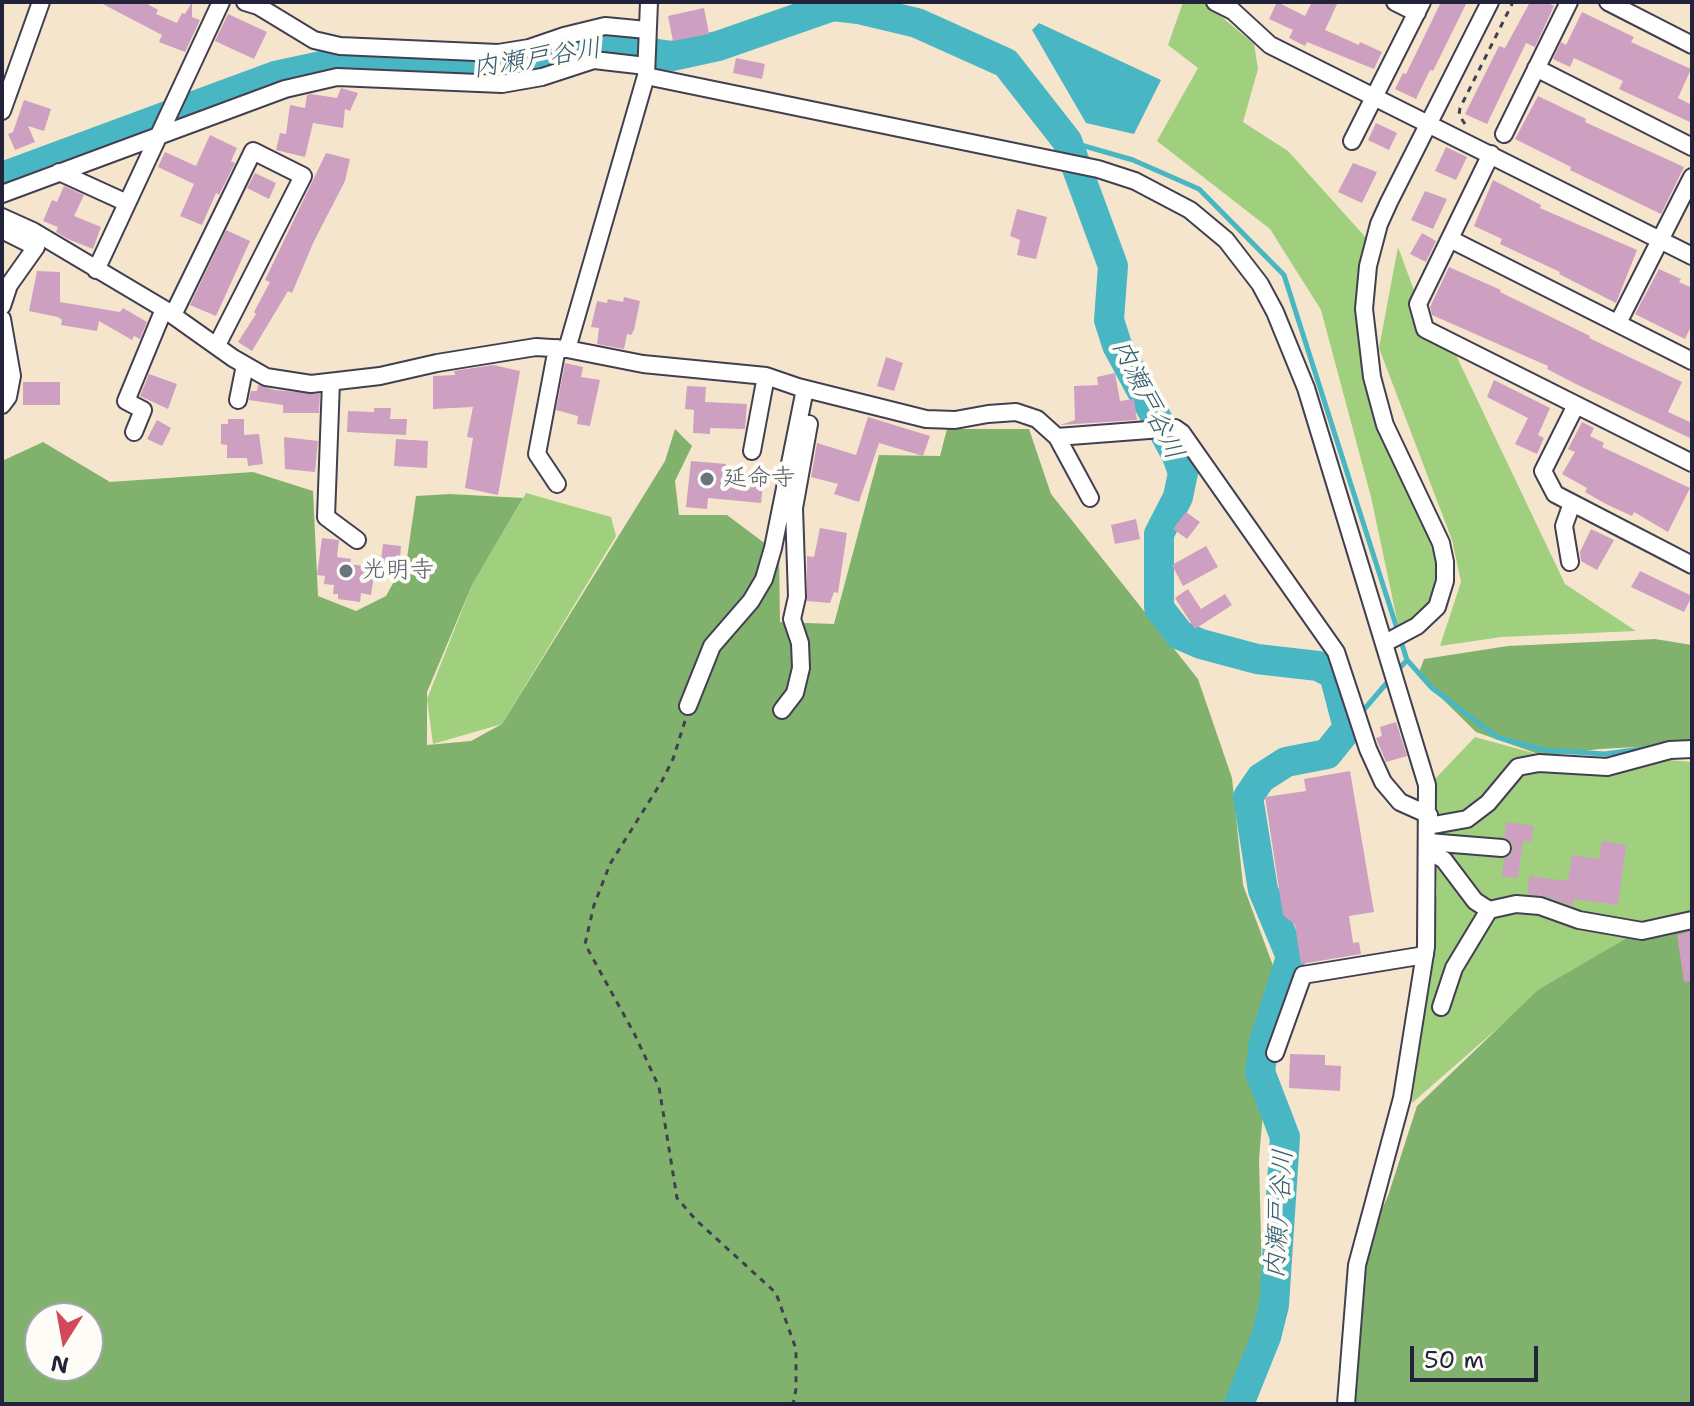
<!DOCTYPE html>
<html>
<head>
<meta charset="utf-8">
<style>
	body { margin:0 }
	#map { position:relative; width:1694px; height:1406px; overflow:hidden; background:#f6e5cd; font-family:"Shantell Sans",sans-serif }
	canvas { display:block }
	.frame { position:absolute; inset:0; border:4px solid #22223b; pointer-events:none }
	.north { position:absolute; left:24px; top:1302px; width:80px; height:80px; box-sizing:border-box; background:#fdfcf7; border:2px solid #a5a5ac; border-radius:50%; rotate:191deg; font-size:22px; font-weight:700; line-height:32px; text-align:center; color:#22223b }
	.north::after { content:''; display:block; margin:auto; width:28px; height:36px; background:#d1495b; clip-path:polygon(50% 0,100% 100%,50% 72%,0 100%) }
	.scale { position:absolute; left:1410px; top:1346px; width:128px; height:36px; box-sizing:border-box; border:4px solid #22223b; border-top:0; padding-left:10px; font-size:24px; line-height:28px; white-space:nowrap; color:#22223b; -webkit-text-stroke:6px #fdfcf7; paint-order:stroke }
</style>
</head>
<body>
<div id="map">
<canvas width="1694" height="1406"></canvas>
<div class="frame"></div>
<div class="north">N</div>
<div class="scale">50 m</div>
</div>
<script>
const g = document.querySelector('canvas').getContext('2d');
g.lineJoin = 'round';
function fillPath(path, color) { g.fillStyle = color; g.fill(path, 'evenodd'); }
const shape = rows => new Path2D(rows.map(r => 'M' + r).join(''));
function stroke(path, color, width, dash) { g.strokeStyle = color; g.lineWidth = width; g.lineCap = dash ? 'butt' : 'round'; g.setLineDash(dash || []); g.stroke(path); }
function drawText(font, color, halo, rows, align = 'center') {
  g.font = font + ' "Shantell Sans","Klee One",sans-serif'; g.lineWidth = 8; g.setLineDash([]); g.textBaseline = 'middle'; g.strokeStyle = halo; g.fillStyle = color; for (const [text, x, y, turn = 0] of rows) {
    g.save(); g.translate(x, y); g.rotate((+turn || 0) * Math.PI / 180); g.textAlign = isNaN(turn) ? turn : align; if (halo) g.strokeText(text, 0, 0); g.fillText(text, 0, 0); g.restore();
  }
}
const green = shape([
	[1183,2,1204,2,1254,44,1258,69,1243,122,1288,151,1368,240,1369,358,1393,442,1445,562,1433,600,1399,629,1371,497,1321,310,1270,229,1157,141,1198,68,1168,45],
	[1398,247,1415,293,1425,338,1454,351,1565,584,1636,631,1501,637,1440,646,1461,582,1452,540,1379,348],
	[526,493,611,517,616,536,502,724,433,744,427,699,472,585],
	[1475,737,1544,756,1634,757,1692,762,1692,922,1506,1021,1412,1103,1437,891,1433,781]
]);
const forest = shape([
	[675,429,692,446,675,481,679,515,727,515,779,554,780,622,834,624,879,455,940,456,947,429,1029,429,1051,494,1198,679,1232,778,1243,885,1275,971,1259,1159,1263,1317,1238,1404,2,1404,2,461,43,442,110,482,253,472,313,491,318,596,356,611,386,596,407,558,416,496,450,494,523,498,472,585,427,692,427,745,471,741,502,724,665,461],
	[40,1318,88,1318,88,1366,40,1366],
	[1655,639,1692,645,1692,744,1599,749,1544,756,1476,732,1418,675,1424,659,1508,646],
	[1692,920,1692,1404,1342,1404,1362,1252,1388,1196,1417,1106,1538,990,1627,938]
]);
const water = shape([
	[1039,23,1161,80,1134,134,1086,123,1032,30]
]);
const stream = shape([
	[1067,141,1133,160,1199,189,1284,275,1407,660],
	[1398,670,1407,660,1432,688,1497,737,1543,750,1605,754,1648,748],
	[1361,713,1391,678]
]);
const river = shape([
	[2,177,275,76,331,64,465,71,519,67,576,49,609,47,672,56,718,46,833,6,858,9,917,23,1006,63,1067,141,1113,266,1109,320,1117,345,1177,456,1183,473,1178,497,1159,534,1159,608,1180,635,1201,644,1257,659,1318,666,1334,674,1348,728,1327,754,1286,762,1261,778,1248,797,1263,890,1291,957,1264,1042,1260,1072,1285,1137,1274,1305,1266,1337,1239,1404]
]);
const building = shape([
	[99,2,144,2,158,10,156,14,177,23,182,13,185,14,192,2,192,17,200,20,185,52,159,42,162,35],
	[1277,2,1305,16,1312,2,1338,2,1325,30,1359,45,1360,42,1382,52,1374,69,1307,42,1305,46,1289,38,1293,30,1269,19],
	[1441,2,1467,2,1433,71,1430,70,1416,99,1395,89,1403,73,1406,74],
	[1530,2,1546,2,1554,6,1535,47,1526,43,1487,124,1465,114,1499,46,1505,48],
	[704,8,709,34,673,41,668,16],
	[1582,12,1634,37,1631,42,1691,69,1678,98,1692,105,1692,123,1619,89,1623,81,1574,58,1570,67,1553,59,1561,42,1566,45],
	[228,14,267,32,254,59,215,41],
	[736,58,765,64,762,79,733,73],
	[341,88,358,93,350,111,345,109,343,128,313,123,305,157,276,150,280,133,286,134,290,105,305,108,307,95,311,94,337,98],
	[1538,96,1586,119,1585,122,1684,167,1661,214,1570,170,1571,167,1515,139],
	[24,100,51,109,44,131,28,126,35,142,15,150,8,134,13,132],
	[1376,123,1397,133,1389,150,1368,140],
	[210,135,237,148,231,161,235,163,219,195,216,193,202,225,180,216,194,184,158,167,165,152,196,166],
	[1446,147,1467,157,1456,180,1435,171],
	[326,153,350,159,345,181,314,241,292,293,288,291,252,351,238,342,256,314,254,312,270,282,265,280],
	[1353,163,1377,172,1362,203,1338,192],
	[255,173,276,183,269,199,247,188],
	[1493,180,1541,205,1540,208,1637,250,1616,303,1559,274,1560,272,1500,244,1502,239,1474,226],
	[64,186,84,195,74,216,101,227,93,249,68,239,56,232,58,227,43,221,52,200,57,202],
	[1425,191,1447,199,1433,229,1411,220],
	[1017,209,1047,217,1036,259,1017,255,1020,240,1010,236],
	[226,230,250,241,216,316,190,305],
	[1422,233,1436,241,1426,262,1410,254],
	[1449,267,1501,290,1500,292,1590,336,1589,338,1682,382,1668,412,1692,423,1692,439,1576,384,1547,369,1548,366,1432,315,1430,307],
	[1659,269,1681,279,1679,282,1692,288,1692,324,1685,339,1635,314],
	[37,271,60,272,60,302,120,312,123,308,147,322,140,339,134,336,132,340,99,321,97,331,61,325,62,320,58,317,29,311],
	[624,297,640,301,634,330,631,335,627,334,624,349,597,344,599,328,591,327,597,301,607,303,608,299,623,302],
	[886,357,903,363,894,391,877,386],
	[565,363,583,367,581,377,600,380,590,426,577,424,578,416,556,410],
	[493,365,520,371,498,495,465,488,473,438,467,437,473,407,433,409,433,376,455,375,454,371],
	[1115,373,1120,401,1134,399,1137,420,1060,425,1075,420,1074,386,1098,385,1097,377],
	[149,374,177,384,168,409,140,396],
	[1494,380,1550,408,1538,435,1544,438,1537,454,1515,444,1528,418,1487,397],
	[23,382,60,382,60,405,23,405],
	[258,385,275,390,320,394,319,413,283,413,283,405,249,400,251,391,257,391],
	[687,386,706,387,705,402,747,404,745,429,710,428,710,434,693,433,694,410,685,409],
	[374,408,391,408,390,419,407,419,406,435,347,432,348,411,374,412],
	[868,417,930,436,923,456,879,443,859,502,834,494,838,484,811,477,817,443,856,455],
	[228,419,244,419,244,435,259,434,263,464,248,466,247,458,227,458,227,445,221,444,221,424,228,424],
	[157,420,171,428,162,446,147,439],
	[1582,422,1594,428,1590,436,1604,443,1602,447,1690,488,1668,532,1634,512,1632,516,1606,504,1585,492,1587,488,1562,474,1575,452,1568,449],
	[284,437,318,441,315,472,285,469],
	[396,439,428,441,427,468,394,466],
	[691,461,726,464,725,470,764,474,761,503,708,498,707,509,686,507],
	[1186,512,1200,522,1187,539,1173,529],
	[1136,519,1140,539,1115,544,1111,525],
	[820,528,847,533,838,593,834,592,830,603,807,601,807,556,814,557],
	[1591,529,1614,540,1597,570,1581,561,1580,552],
	[322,538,339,540,337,557,351,559,350,564,375,568,371,595,361,593,360,602,338,599,338,594,333,594,334,585,324,584,325,576,317,575],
	[383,544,401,546,399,570,380,568],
	[1206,546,1218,567,1183,586,1172,565],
	[1640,571,1692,596,1684,612,1631,587],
	[1188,589,1201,609,1225,594,1232,605,1195,629,1175,598],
	[1396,722,1407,756,1386,762,1376,738,1382,736,1380,727],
	[1350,771,1374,912,1349,916,1353,943,1359,942,1361,954,1301,964,1295,925,1283,915,1265,797,1306,791,1304,779],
	[1507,822,1534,826,1531,842,1523,841,1518,878,1502,876,1504,859,1511,855,1513,850,1512,843,1504,837],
	[1602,841,1626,845,1618,905,1574,899,1573,906,1543,896,1527,894,1530,876,1568,881,1572,855,1599,859],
	[1692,931,1692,981,1684,982,1677,935],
	[1290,1054,1325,1055,1325,1065,1341,1066,1340,1091,1289,1088]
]);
const path = shape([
	[1465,124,1459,115,1460,108,1513,2],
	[685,721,673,759,662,781,610,864,594,905,585,944,635,1035,659,1087,677,1198,696,1220,776,1293,796,1349,796,1389,793,1404]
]);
const minor = shape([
	[245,2,258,6,314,40,340,46,498,53,529,48,564,36,605,26,647,30],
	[1215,2,1233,11,1270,45,1692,256],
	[1395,2,1417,13],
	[1608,2,1692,45],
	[1536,68,1692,147],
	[646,76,1098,169,1135,181,1190,210,1226,240,1260,284,1275,312,1306,388,1427,785,1426,947,1402,1098,1357,1265,1346,1404],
	[2,111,41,2],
	[1504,134,1569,2],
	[1352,141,1422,2],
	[1491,154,1418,304,1425,329,1692,463],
	[59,172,127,203],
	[2,194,285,89,337,77,502,84,542,77,594,60,646,66],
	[2,217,33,231,164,309,233,358,266,377,311,384,380,376,437,363,536,347,567,349,643,364,766,376,798,387,926,419,955,420,988,414,1016,412,1037,419,1057,437,1090,498],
	[2,230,36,247,9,285,2,306],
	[1450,239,1692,361],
	[96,270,221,2],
	[173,315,253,151,303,176,217,345],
	[2,319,12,376,8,397,2,405],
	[1618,323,1692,177],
	[567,349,646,76,649,2],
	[331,382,326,517,357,540],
	[238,400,245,365],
	[1576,405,1543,471,1555,494,1692,565],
	[134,432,143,410,126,401,164,309],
	[1057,437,1175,428,1182,433,1336,652,1368,749,1383,782,1400,802,1429,815],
	[752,451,766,376],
	[557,484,537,454,557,348],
	[1570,562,1564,526,1572,503],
	[1385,643,1417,626,1437,607,1445,581,1445,562,1441,543,1385,425,1372,377,1364,309,1368,266,1379,224,1389,202,1490,2],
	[688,706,712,646,751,601,764,579,773,548,805,389],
	[782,710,795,693,801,668,800,643,792,619,797,597,794,508,809,424],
	[1428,826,1467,819,1488,803,1518,767,1539,763,1607,767,1670,750,1692,749],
	[1428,842,1502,848],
	[1428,850,1444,860,1475,901,1489,910,1516,904,1540,906,1579,920,1642,931,1692,920],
	[1441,1007,1454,968,1489,910],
	[1275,1053,1303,975,1425,955]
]);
const markers = [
	[707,479,8,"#6b7280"],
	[346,571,8,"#6b7280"]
];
const worshipNames = [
	["延命寺",723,479],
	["光明寺",362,571]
];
const waterNames = [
	["内瀬戸谷川",537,59,-9],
	["内瀬戸谷川",1147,400,64],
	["内瀬戸谷川",1280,1214,-86]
];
fillPath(green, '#a0d07e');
fillPath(forest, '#80b26d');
fillPath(water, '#49b6c4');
stroke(stream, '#49b6c4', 5);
stroke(river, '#49b6c4', 30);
fillPath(building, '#cd9fc0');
stroke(minor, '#423f51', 20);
stroke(path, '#423f51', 3, [6, 6]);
stroke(minor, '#fff', 16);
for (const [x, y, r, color] of markers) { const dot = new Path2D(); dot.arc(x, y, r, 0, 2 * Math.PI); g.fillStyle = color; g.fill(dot); stroke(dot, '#fdfcf7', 3); }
drawText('24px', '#5b616d', '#fdfcf7', worshipNames, 'left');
drawText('italic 26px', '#325d72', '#fdfcf7', waterNames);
</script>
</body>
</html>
